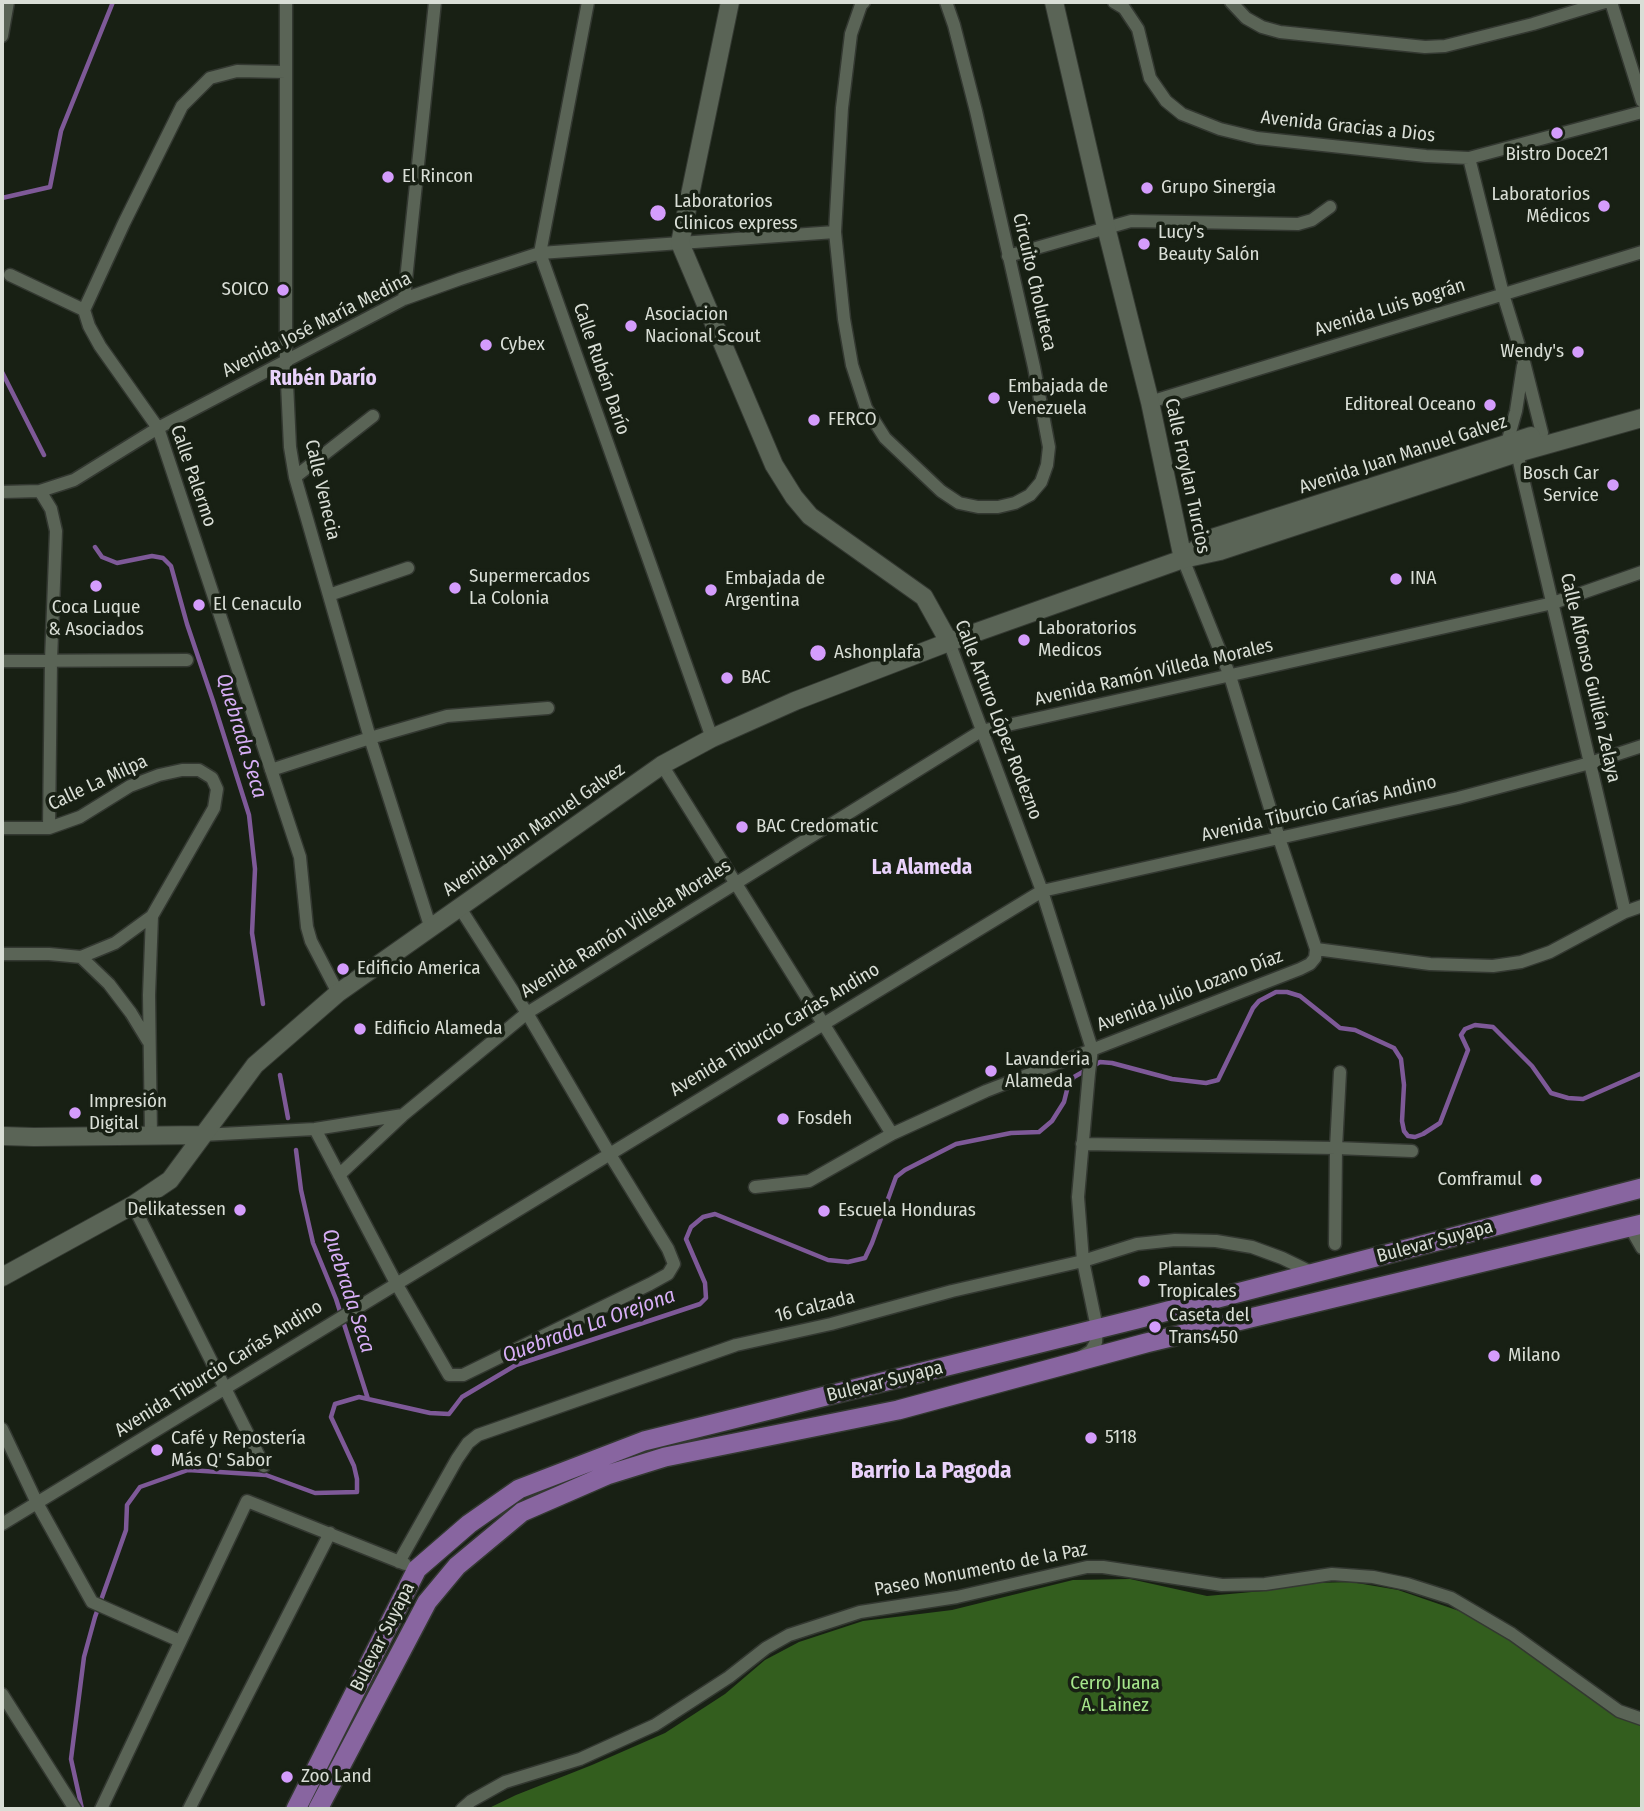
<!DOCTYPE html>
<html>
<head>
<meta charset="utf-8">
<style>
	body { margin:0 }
	#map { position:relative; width:1644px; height:1811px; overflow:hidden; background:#182014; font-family:"Fira Sans Condensed",sans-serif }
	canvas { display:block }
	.frame { position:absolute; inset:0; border:4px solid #d9ded6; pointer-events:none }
</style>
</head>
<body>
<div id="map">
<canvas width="1644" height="1811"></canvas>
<div class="frame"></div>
</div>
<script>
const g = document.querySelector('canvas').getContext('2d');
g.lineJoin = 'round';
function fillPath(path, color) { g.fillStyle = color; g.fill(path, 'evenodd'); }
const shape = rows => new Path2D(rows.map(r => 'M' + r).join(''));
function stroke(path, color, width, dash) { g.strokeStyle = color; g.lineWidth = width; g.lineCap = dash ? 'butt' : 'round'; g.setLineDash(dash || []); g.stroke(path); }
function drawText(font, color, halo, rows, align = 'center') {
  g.font = font + ' "Fira Sans Condensed",sans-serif'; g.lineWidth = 7; g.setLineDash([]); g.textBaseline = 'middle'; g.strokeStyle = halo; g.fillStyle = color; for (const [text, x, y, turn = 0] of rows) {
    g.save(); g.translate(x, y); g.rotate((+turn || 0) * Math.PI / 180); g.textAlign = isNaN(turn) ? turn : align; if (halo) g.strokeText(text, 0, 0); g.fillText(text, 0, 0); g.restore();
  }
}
const forest = shape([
	[1130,1579,1207,1596,1263,1591,1314,1583,1351,1582,1398,1590,1468,1614,1642,1718,1642,1809,487,1809,516,1795,592,1765,665,1733,725,1694,765,1660,799,1642,863,1621,952,1610,1073,1580]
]);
const stream = shape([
	[2,198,50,187,61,131,113,2],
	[2,372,44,455],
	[95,547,102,557,117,563,152,556,163,558,171,566,187,624,213,701,249,815,255,869,252,933,263,1004],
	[280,1075,288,1118],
	[296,1150,301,1190,313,1243,336,1299,368,1399],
	[82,1809,71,1759,84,1657,95,1617,126,1530,127,1505,140,1487,188,1470,266,1475,315,1493,357,1492,357,1479,354,1466,331,1417,335,1404,359,1397,430,1413,449,1414,462,1397,516,1365,700,1304,706,1298,705,1283,686,1239,691,1227,703,1217,715,1214,828,1260,848,1262,865,1258,872,1243,896,1177,905,1170,956,1144,1011,1133,1039,1132,1052,1121,1064,1102,1068,1086,1074,1077,1100,1062,1112,1063,1172,1079,1206,1083,1218,1080,1253,1008,1259,1001,1276,992,1287,992,1300,996,1340,1028,1355,1030,1394,1048,1401,1059,1404,1085,1402,1121,1404,1131,1408,1136,1415,1137,1423,1134,1440,1123,1468,1050,1461,1035,1465,1029,1475,1025,1493,1027,1532,1066,1551,1093,1568,1098,1583,1099,1642,1073]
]);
const street = shape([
	[286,2,286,362,290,447,295,477,370,738,431,929],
	[588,2,540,253,712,738],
	[864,2,861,5,851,34,842,108,835,232,844,319,852,365,866,408,885,438,941,491,959,503,978,507,998,507,1015,503,1030,495,1041,482,1047,465,1049,447,1034,367,976,111,954,25,946,2],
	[1114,2,1124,8,1138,29,1150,78,1166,101,1182,114,1220,129,1257,138,1426,156,1469,158,1642,112],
	[1231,2,1246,18,1262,27,1280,32,1425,47,1445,46,1533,24,1605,2],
	[1611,2,1642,101],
	[2,36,8,2],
	[286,72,237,71,210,78,182,106,124,223,84,310,89,326,100,346,158,428,300,857,307,927,311,941,338,993],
	[1469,158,1503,294,1524,362,1542,433],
	[1008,256,1131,221,1298,224,1312,220,1330,207],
	[10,275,84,310],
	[404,299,435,2],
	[1150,402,1642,252],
	[1507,443,1516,411,1523,366],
	[1517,453,1625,912],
	[295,477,373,416],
	[40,491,51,509,56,531,51,660,49,828],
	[2,492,40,491,74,480,158,428,404,299,460,279,540,253,835,232],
	[329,595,408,568],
	[949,642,1042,891,1092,1049,1089,1073,1078,1197,1083,1261,1097,1328,1096,1342,1091,1351,1081,1357],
	[2,661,187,660],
	[662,765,892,1134],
	[271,770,370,738,447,716,548,708],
	[2,828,49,828,80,817,130,786,159,775,182,770,199,770,212,778,217,789,214,808,152,916,149,995,151,1136],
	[1316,949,1430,964,1493,966,1521,962,1550,952,1625,912,1642,906],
	[2,954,49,954,81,957,115,943,152,916],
	[81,957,109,984,131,1013,148,1041],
	[315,1129,396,1283,449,1375,463,1375,650,1284,668,1274,674,1264,668,1249,609,1153,527,1013,460,908],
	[202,1135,315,1129,403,1115,527,1013,981,731,1553,603,1642,572],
	[1082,1144,1336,1148,1412,1151],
	[339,1175,402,1116],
	[755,1187,809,1181,892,1134,986,1091,1300,969,1310,964,1315,958,1316,949,1279,838,1230,676,1183,559],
	[133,1205,264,1466],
	[1630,1227,1642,1248],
	[1335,1244,1336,1148,1340,1072],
	[2,1429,37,1503,92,1602,180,1641],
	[2,1524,1042,891,1458,798,1590,763,1642,746],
	[399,1562,457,1459,468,1443,478,1435,736,1345,831,1324,952,1291,1083,1261,1137,1244,1175,1240,1216,1241,1252,1247,1282,1258,1313,1273],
	[2,1694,75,1809],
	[101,1809,247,1501,405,1564],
	[189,1809,330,1533],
	[462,1809,471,1801,505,1782,580,1759,655,1725,729,1677,766,1648,789,1635,860,1612,957,1597,1087,1567,1103,1567,1222,1585,1265,1584,1332,1574,1373,1577,1407,1584,1451,1598,1512,1634,1619,1711,1642,1719]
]);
const secondary = shape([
	[730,2,680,243,774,465,794,497,810,516,924,597,949,642],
	[1054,2,1106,227,1150,402,1183,559],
	[1191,553,1212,538,1531,436],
	[2,1136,34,1137,202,1135],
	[2,1277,133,1205,170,1180,255,1065,338,993,662,765,712,738,795,701,949,642,1183,559,1220,551,1517,453,1642,418]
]);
const primary = shape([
	[296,1809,417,1569,469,1524,519,1489,644,1441,1137,1319,1642,1188],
	[318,1809,427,1602,457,1566,522,1512,607,1475,665,1457,898,1410,1146,1343,1642,1224]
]);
const markers = [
	[1557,133,7,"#d49cfc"],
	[388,177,7,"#d49cfc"],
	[1147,188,7,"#d49cfc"],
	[1604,206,7,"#d49cfc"],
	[658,213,9,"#d49cfc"],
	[1144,244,7,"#d49cfc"],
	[283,290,7,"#d49cfc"],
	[631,326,7,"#d49cfc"],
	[486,345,7,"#d49cfc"],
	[1578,352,7,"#d49cfc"],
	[994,398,7,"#d49cfc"],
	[1490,405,7,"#d49cfc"],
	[814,420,7,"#d49cfc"],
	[1613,485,7,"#d49cfc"],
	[1396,579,7,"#d49cfc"],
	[96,586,7,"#d49cfc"],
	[455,588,7,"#d49cfc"],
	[711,590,7,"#d49cfc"],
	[199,605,7,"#d49cfc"],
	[1024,640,7,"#d49cfc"],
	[818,653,9,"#d49cfc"],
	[727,678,7,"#d49cfc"],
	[742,827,7,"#d49cfc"],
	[343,969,7,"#d49cfc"],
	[360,1029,7,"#d49cfc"],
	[991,1071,7,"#d49cfc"],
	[75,1113,7,"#d49cfc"],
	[783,1119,7,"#d49cfc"],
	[1536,1180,7,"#d49cfc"],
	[240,1210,7,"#d49cfc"],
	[824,1211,7,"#d49cfc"],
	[1144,1281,7,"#d49cfc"],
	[1155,1327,7,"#d49cfc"],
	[1494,1356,7,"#d49cfc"],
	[1091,1438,7,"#d49cfc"],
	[157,1450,7,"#d49cfc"],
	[287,1777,7,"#d49cfc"]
];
const streetNames = [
	["Avenida Gracias a Dios",1348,127,6],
	["Circuito Choluteca",1034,282,77],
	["Avenida Luis Bográn",1390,308,-17],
	["Avenida José María Medina",317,325,-27],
	["Calle Rubén Darío",601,369,71],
	["Avenida Juan Manuel Galvez",1403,455,-18],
	["Calle Palermo",193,476,71],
	["Calle Froylan Turcios",1187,476,78],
	["Calle Venecia",322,490,77],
	["Avenida Ramón Villeda Morales",1154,673,-13],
	["Calle Alfonso Guillén Zelaya",1590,678,77],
	["Calle Arturo López Rodezno",998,720,69],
	["Calle La Milpa",98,783,-25],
	["Avenida Tiburcio Carías Andino",1319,809,-13],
	["Avenida Juan Manuel Galvez",534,830,-35],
	["Avenida Ramón Villeda Morales",626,929,-32],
	["Avenida Julio Lozano Díaz",1190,991,-21],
	["Avenida Tiburcio Carías Andino",775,1030,-31],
	["Bulevar Suyapa",1435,1242,-15],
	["16 Calzada",815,1307,-14],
	["Avenida Tiburcio Carías Andino",219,1369,-32],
	["Bulevar Suyapa",885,1382,-14],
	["Paseo Monumento de la Paz",981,1570,-11],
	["Bulevar Suyapa",383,1637,-63]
];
const poiNames = [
	["Bistro Doce21",1557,155,"center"],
	["El Rincon",402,177],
	["Grupo Sinergia",1161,188],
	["Laboratorios",1590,195,"right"],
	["Médicos",1590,217,"right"],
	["Laboratorios",674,202],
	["Clinicos express",674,224],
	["Lucy's",1158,233],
	["Beauty Salón",1158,255],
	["SOICO",269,290,"right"],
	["Asociacion",645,315],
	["Nacional Scout",645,337],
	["Cybex",500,345],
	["Wendy's",1564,352,"right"],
	["Embajada de",1008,387],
	["Venezuela",1008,409],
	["Editoreal Oceano",1476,405,"right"],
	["FERCO",828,420],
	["Bosch Car",1599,474,"right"],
	["Service",1599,496,"right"],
	["Supermercados",469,577],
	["La Colonia",469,599],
	["Embajada de",725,579],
	["Argentina",725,601],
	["INA",1410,579],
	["El Cenaculo",213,605],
	["Coca Luque",96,608,"center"],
	["& Asociados",96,630,"center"],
	["Laboratorios",1038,629],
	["Medicos",1038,651],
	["Ashonplafa",834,653],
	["BAC",741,678],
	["BAC Credomatic",756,827],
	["Edificio America",357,969],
	["Edificio Alameda",374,1029],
	["Lavanderia",1005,1060],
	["Alameda",1005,1082],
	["Impresión",89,1102],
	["Digital",89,1124],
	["Fosdeh",797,1119],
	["Comframul",1522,1180,"right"],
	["Delikatessen",226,1210,"right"],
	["Escuela Honduras",838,1211],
	["Plantas",1158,1270],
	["Tropicales",1158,1292],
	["Caseta del",1169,1316],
	["Trans450",1169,1338],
	["Milano",1508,1356],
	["5118",1105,1438],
	["Café y Repostería",171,1439],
	["Más Q' Sabor",171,1461],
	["Zoo Land",301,1777]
];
const parkNames = [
	["Cerro Juana",1115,1684],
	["A. Lainez",1115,1706]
];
const neighbourhoodNames = [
	["Rubén Darío",323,379],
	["La Alameda",922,868]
];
const waterNames = [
	["Quebrada Seca",241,736,73],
	["Quebrada Seca",348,1291,72],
	["Quebrada La Orejona",589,1326,-20]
];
const quarterNames = [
	["Barrio La Pagoda",931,1472]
];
fillPath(forest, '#335e1e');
stroke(stream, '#7e5998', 4.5);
stroke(street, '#333831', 15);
stroke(secondary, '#333831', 20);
stroke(primary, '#333831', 22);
stroke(street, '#5a6456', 12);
stroke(secondary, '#5a6456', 18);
stroke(primary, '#8865a0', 19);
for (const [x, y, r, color] of markers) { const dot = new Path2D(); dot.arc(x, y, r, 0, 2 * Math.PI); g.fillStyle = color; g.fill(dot); stroke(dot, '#182014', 2.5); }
drawText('19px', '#d9ded6', '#182014', streetNames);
drawText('19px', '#d9ded6', '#182014', poiNames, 'left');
drawText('19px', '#a6e68c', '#182014', parkNames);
drawText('bold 21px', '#e9d2fb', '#182014', neighbourhoodNames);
drawText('italic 21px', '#d7aef6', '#182014', waterNames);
drawText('bold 23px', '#e9d2fb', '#182014', quarterNames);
</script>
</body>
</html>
